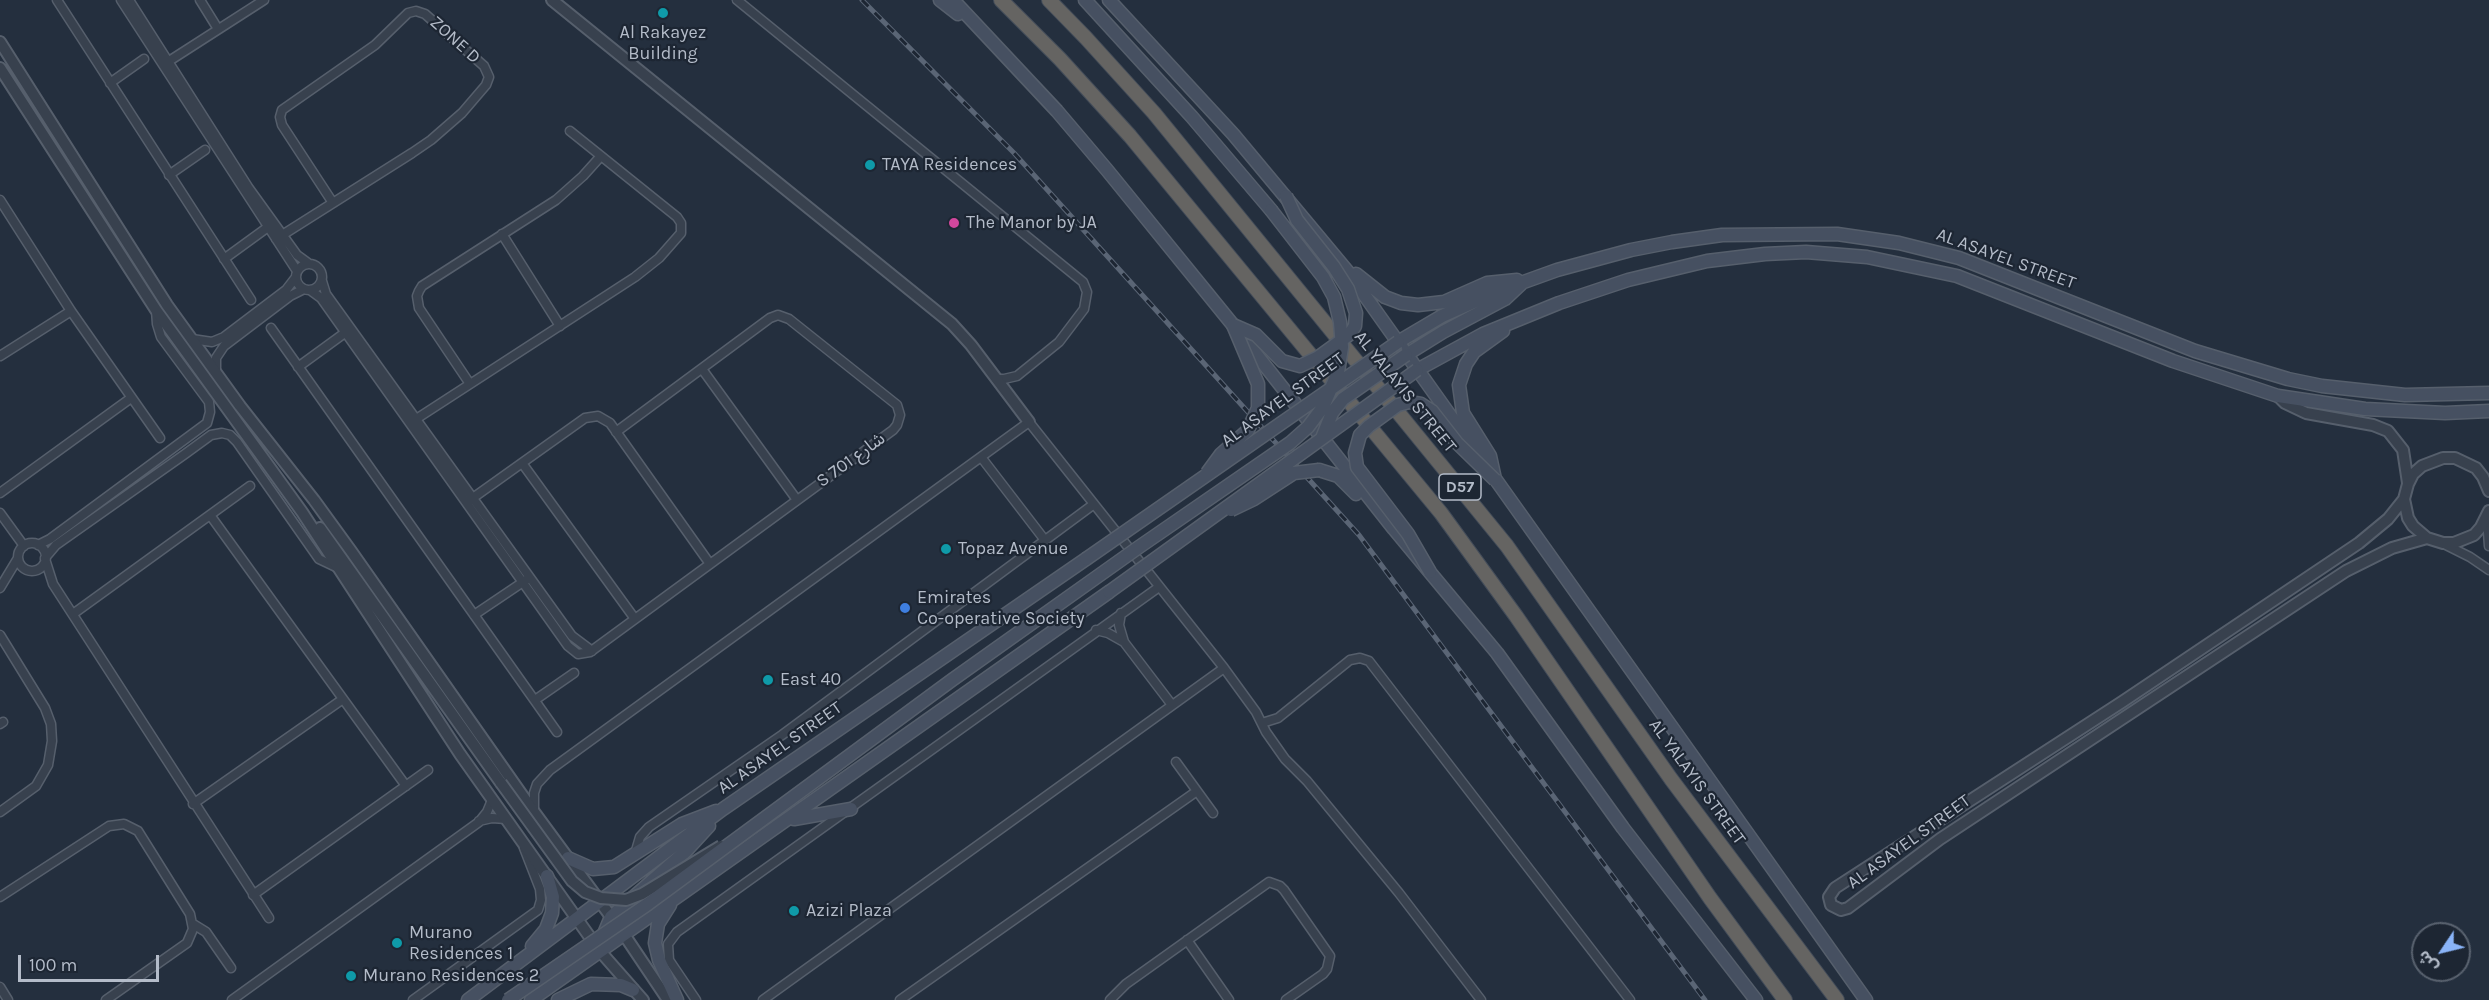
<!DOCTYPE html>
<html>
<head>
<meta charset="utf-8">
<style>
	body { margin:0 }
	#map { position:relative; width:2489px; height:1000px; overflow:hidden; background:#242f3e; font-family:Karla,"Noto Sans Arabic",sans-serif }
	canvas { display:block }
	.north { position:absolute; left:2411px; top:922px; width:60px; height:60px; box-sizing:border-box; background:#1d2633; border:2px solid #59626f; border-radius:50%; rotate:235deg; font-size:16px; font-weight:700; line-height:24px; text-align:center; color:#b4bcc9 }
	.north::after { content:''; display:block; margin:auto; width:21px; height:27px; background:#8ab4f8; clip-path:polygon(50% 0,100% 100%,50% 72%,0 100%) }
	.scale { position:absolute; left:18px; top:955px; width:141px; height:27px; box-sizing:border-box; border:3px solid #b4bcc9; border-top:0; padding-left:8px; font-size:18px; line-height:21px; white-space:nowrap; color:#b4bcc9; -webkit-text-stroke:4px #1d2633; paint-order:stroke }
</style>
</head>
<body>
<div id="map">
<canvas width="2489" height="1000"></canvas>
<div class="north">ش</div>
<div class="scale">100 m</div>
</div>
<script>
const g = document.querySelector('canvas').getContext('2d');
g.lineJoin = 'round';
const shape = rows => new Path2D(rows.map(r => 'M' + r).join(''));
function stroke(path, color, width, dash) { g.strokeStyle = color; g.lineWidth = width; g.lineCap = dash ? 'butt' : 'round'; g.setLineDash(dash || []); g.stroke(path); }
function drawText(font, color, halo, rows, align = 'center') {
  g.font = font + ' Karla,"Noto Sans Arabic",sans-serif'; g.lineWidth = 4.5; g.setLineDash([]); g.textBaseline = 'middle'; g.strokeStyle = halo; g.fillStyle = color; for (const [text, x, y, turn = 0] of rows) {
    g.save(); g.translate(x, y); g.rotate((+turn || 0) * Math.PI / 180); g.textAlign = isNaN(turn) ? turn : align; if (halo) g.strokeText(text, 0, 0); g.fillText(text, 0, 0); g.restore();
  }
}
const minor = shape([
	[57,0,251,300],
	[121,0,297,271],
	[129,0,248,187,297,255,308,263],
	[200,0,218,29],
	[737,0,1083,282,1087,292,1084,309,1059,342,1017,376,1004,379,996,379],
	[166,63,264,0],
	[110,83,144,59],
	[169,175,205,150],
	[0,200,71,311,160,438],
	[502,234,560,326],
	[276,239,412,153,431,140,462,113,486,85,489,77,484,66,425,14,416,11,408,13,375,45,282,110,280,117,282,125,333,203],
	[224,259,268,227],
	'296 277a13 13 0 1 1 26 0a13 13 0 1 1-26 0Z',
	[322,281,326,294,572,636,592,651],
	[310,290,321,298,568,646,578,654,590,652,893,430,897,425,900,415,897,405,789,319,778,315,770,318,616,432],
	[271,328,557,732],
	[192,339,212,342,224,337,286,290,296,277],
	[0,356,71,311],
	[298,367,346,332],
	[702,369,797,500],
	[216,373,216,358,224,346,290,296,304,289],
	[470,384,419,308,417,296,419,291,422,286,556,200,583,176,601,156],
	[410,423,635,277,659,258,681,233,681,223,677,217,570,131],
	[981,457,1044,539],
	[522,463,635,619],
	[0,493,131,398],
	[470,500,585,418,598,416,610,423,710,564],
	[0,513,24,546],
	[210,515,406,786],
	[2487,518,2489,546],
	'18 557a14 14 0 1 1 28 0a14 14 0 1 1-28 0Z',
	[38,545,50,539,207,423,210,412,209,402,161,337,157,324,156,310],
	[2446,545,2470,557,2489,570],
	[45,558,56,545,185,454,211,435,222,433,230,435,237,442,319,559,338,568],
	[45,559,53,584,269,918],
	[0,588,18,558],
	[1121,613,1119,625,1124,642,1172,705],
	[73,614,250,486],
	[474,615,526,580],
	[1096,630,1108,633,1124,642],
	[0,635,45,708,51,724,52,741,48,765,36,786,0,812],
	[535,700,574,673],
	[1262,723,1278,718,1350,660,1360,658,1369,661,1630,1000],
	[0,724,3,722],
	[1176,762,1213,813],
	[193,804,343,699],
	[534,811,534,793,537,784,550,770,1029,422,1224,668,1256,712,1266,732,1285,759,1307,781,1399,893,1481,1000],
	[479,821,492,818,506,819],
	[635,854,640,837,649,827,782,735,1094,504],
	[253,895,428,770],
	[0,897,109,826,124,824,138,831,190,914,193,929,187,943,106,1000],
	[193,924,206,932,231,968],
	[1187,940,1229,1000],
	[0,987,8,1000],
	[232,1000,479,822,487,812,492,800],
	[413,1000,538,910,541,900,540,889,524,848],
	[696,1000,669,960,668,944,677,932,1159,587],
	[763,1000,1224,668],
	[900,1000,1197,791],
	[1110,1000,1126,984,1269,882,1280,886,1284,890,1330,956,1327,969,1323,974,1286,1000]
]);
const tertiary = shape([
	[552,0,952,324,971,345,1029,422],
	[0,42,167,305,240,406,314,500,351,551,534,812,623,933,668,1000],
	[0,68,156,310,302,512,460,754,599,950,643,1000],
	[2278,396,2285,403,2306,413,2373,425,2388,431,2403,450,2408,483],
	[2489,491,2483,477,2476,468,2455,458,2443,458,2422,466,2413,474,2408,484,2404,499,2408,518,2413,526,2427,538,2443,543,2454,543,2474,535,2481,527,2489,511],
	[2404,499,2388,519,2359,543,2122,702,1835,888,1829,897,1831,905,1841,910,1848,908,1940,839,2346,571,2392,548,2427,538],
	[320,528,501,783]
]);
const secondary = shape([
	[940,0,958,14],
	[953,0,1057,111,1107,170,1233,325,1394,529,1497,653,1623,828,1756,1000],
	[1085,0,1192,117,1271,210],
	[1109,0,1233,134,1348,272,1866,1000],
	[1356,274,1385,297,1401,303,1418,305,1444,302,1487,283,1517,280],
	[1398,342,1442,316,1496,292,1557,270,1631,250,1672,242,1722,235,1837,234,1899,243,1959,258,2195,351,2288,379,2322,386,2405,395,2489,393],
	[1406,355,1443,332,1505,299,1521,284],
	[1417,370,1483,334,1559,303,1628,280,1707,261,1765,254,1806,252,1867,257,1957,276,2173,361,2278,396,2365,409,2445,413,2489,411],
	[1319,470,1338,476,1356,494],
	[1495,479,1490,456,1463,413,1459,385,1466,364,1474,352,1503,331],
	[794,819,851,809],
	[568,858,593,869,614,867,682,824,716,811],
	[670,905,658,924,655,943,659,960,677,1000],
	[601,941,611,917,686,851,709,826],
	[532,946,546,929,552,913,553,897,547,876],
	[468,1000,723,809,1086,559],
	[531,1000,1109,592],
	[558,1000,591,984,621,985,633,990]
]);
const trunk = shape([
	[1001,0,1060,59,1130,136,1441,513,1516,616,1710,898,1785,1000],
	[1049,0,1086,38,1154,113,1507,546,1671,779,1837,1000]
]);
const rail = shape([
	[862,0,1014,153,1359,535,1705,1000]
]);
const tertiaryBridge = shape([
	[501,783,572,881,585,892,601,898,626,900,642,894,721,846]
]);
const secondaryBridge = shape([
	[1233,325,1256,335,1282,361,1300,366,1317,358,1350,334,1355,326,1356,313,1348,289,1334,267,1297,220,1286,196],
	[1322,438,1332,413,1343,399,1406,355],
	[1207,473,1221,454,1248,430,1258,408,1258,384,1233,325],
	[1231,510,1254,499,1294,473,1319,470],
	[1086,559,1398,342],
	[1430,572,1408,534,1357,467,1355,453,1360,435,1369,426,1398,405,1409,402,1421,404,1432,411,1457,443,1495,480],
	[1109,592,1417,370],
	[508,1000,648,904,952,680,1139,547,1290,443,1308,427,1323,407,1338,372,1342,347,1340,322,1334,297,1323,277,1271,210]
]);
const markers = [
	[663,13,6,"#0f9aa8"],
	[870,165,6,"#0f9aa8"],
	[954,223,6,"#d1479c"],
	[946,549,6,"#0f9aa8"],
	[905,608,6,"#3f7fe0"],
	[768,680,6,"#0f9aa8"],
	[794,911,6,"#0f9aa8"],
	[397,943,6,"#0f9aa8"],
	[351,976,6,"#0f9aa8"]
];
const shields = [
	[1460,487,42]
];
const shieldNames = [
	["D57",1460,487]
];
const poiNames = [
	["Al Rakayez",663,33,"center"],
	["Building",663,54,"center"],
	["TAYA Residences",882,165],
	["The Manor by JA",966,223],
	["Topaz Avenue",958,549],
	["Emirates",917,598],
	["Co-operative Society",917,619],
	["East 40",780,680],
	["Azizi Plaza",806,911],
	["Murano",409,933],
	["Residences 1",409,954],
	["Murano Residences 2",363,976]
];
const streetNames = [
	["ZONE D",455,40,42],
	["AL ASAYEL STREET",2006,259,20],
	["AL YALAYIS STREET",1405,392,51],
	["AL ASAYEL STREET",1283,400,-36],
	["S 701 شارع",851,460,-36],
	["AL ASAYEL STREET",780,748,-35],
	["AL YALAYIS STREET",1697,782,54],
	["AL ASAYEL STREET",1909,842,-36]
];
stroke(minor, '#565f6c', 11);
stroke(tertiary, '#565f6c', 14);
stroke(secondary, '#565f6c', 15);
stroke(trunk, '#434c59', 16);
stroke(minor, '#38414e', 8);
stroke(tertiary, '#38414e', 10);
stroke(secondary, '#465061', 12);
stroke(trunk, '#656462', 14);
stroke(rail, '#5a6575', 5);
stroke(rail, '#1d2633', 3, [9]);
stroke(tertiaryBridge, '#565f6c', 14, []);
stroke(secondaryBridge, '#565f6c', 15, []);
stroke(tertiaryBridge, '#38414e', 10);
stroke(secondaryBridge, '#465061', 12);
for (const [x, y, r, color] of markers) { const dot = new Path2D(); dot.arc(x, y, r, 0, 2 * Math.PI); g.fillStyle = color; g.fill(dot); stroke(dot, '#1d2633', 2); }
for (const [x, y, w] of shields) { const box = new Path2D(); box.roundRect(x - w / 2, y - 13, w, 26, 4.5); g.fillStyle = '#1d2633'; g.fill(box); stroke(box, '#b4bcc9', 1.5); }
drawText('bold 16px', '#b4bcc9', null, shieldNames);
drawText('18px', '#b4bcc9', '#1d2633', poiNames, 'left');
drawText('18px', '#b4bcc9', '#1d2633', streetNames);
</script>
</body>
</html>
